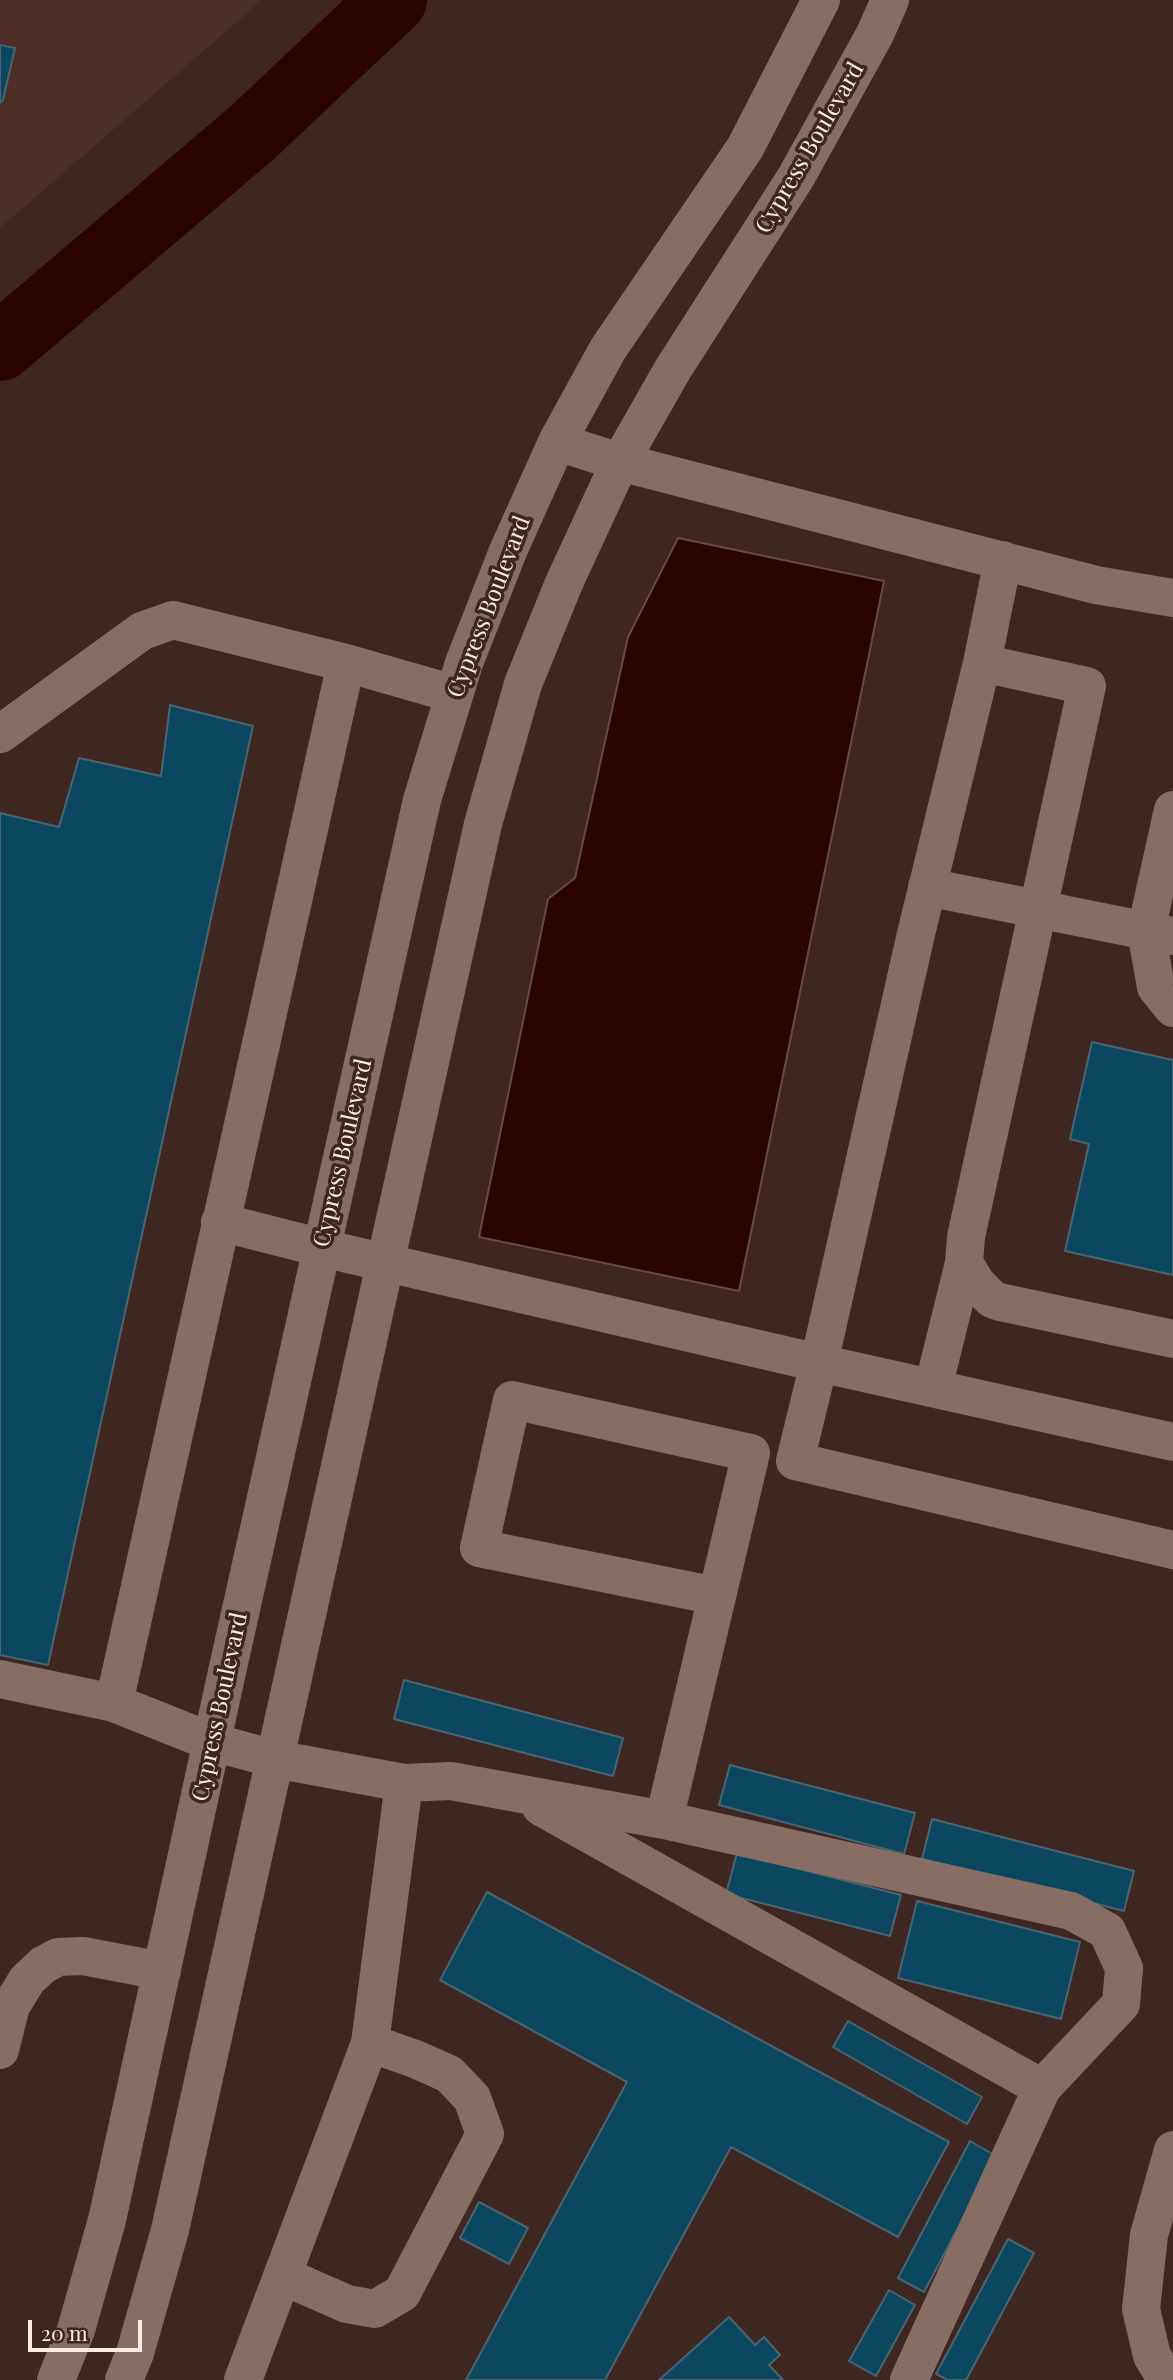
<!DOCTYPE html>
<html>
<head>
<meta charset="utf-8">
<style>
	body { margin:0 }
	#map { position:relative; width:1173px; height:2380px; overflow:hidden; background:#3e2721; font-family:"Playfair Display",serif }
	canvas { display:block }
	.scale { position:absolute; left:28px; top:2320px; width:114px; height:32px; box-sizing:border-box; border:4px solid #fcece7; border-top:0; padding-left:9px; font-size:21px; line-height:24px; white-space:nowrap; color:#fcece7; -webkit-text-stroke:5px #3e2721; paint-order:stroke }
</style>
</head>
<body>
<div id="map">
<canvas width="1173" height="2380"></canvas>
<div class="scale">20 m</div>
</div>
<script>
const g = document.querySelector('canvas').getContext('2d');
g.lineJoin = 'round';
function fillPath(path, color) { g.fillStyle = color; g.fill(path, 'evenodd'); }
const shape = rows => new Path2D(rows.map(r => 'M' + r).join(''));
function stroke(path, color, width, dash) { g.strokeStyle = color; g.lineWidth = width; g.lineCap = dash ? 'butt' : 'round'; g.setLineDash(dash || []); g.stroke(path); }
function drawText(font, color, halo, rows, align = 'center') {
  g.font = font + ' "Playfair Display",serif'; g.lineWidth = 7; g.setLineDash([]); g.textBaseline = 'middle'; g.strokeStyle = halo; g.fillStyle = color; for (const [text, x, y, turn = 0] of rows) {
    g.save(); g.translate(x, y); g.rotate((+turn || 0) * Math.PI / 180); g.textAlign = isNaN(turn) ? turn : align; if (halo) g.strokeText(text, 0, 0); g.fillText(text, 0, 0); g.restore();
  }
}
const built = shape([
	[0,0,262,0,0,228]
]);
const water = shape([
	[678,538,884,581,739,1291,479,1237,548,899,575,878,628,637,678,538]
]);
const river = shape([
	[0,347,252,133,393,0]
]);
const building = shape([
	[0,45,15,48,3,100,0,103,0,45],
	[170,705,253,726,48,1665,0,1655,0,813,59,827,79,758,161,776,170,705],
	[1092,1042,1173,1060,1173,1275,1065,1251,1089,1144,1070,1139,1092,1042],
	[404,1680,623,1738,613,1776,394,1719,404,1680],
	[730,1765,915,1813,904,1854,719,1805,730,1765],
	[932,1819,1134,1871,1124,1911,922,1859,932,1819],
	[737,1853,901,1895,890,1936,726,1894,737,1853],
	[487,1892,949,2142,898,2237,731,2147,605,2380,466,2380,627,2082,440,1980,487,1892],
	[917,1901,1080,1942,1061,2019,898,1978,917,1901],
	[848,2021,982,2097,967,2124,833,2047,848,2021],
	[970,2141,996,2156,924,2292,898,2278,970,2141],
	[479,2202,528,2228,509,2264,460,2238,479,2202],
	[1008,2239,1034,2253,966,2380,948,2380,936,2374,1008,2239],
	[889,2290,915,2305,876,2376,849,2361,889,2290],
	[729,2317,755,2345,764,2337,780,2355,769,2365,783,2380,659,2380,729,2317]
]);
const minor = shape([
	[557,442,620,462,1096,585,1173,598],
	[346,663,454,694],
	[982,663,1087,686,966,1237,964,1263,977,1284,992,1299,1000,1302,1173,1339],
	[0,734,142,631,173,620,346,663,114,1703,0,1679],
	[1173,810,1146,931,1156,987,1173,1008],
	[927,887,1173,936],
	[220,1222,322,1248,819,1363,915,938,982,663,1003,560],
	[933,1388,964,1263],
	[1173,1442,819,1363,795,1461,1173,1550],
	[114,1703,212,1742,275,1759,404,1783,370,2043,243,2380],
	[404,1783,451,1781,664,1820,1071,1911,1107,1931,1124,1968,1121,2004,1042,2088,909,2380],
	[541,1807,1042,2088],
	[664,1820,751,1453,512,1400,479,1548,717,1596],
	[0,2050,11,2006,27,1980,43,1965,58,1957,83,1956,162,1971],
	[283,2276,347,2304,375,2309,402,2293,485,2134,472,2098,449,2074,415,2059,370,2043],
	[56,2380,76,2330,107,2220,227,1672,422,800,464,663,508,551,557,442,608,349,745,148,821,0],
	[124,2380,135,2353,170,2230,483,824,523,684,564,583,620,462,673,369,796,177,875,34,890,0],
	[1167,2380,1152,2356,1141,2309,1149,2235,1173,2150]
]);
const streetNames = [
	["Cypress Boulevard",810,148,-60],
	["Cypress Boulevard",489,607,-69],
	["Cypress Boulevard",343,1153,-77],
	["Cypress Boulevard",220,1707,-78]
];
fillPath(built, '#4d2f27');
fillPath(water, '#2b0300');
stroke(water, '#6a4945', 2);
stroke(river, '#2b0300', 68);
fillPath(building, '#0b4860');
stroke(building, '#4b6471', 2);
stroke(minor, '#876d64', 38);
drawText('23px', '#fcece7', '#3e2721', streetNames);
</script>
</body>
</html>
